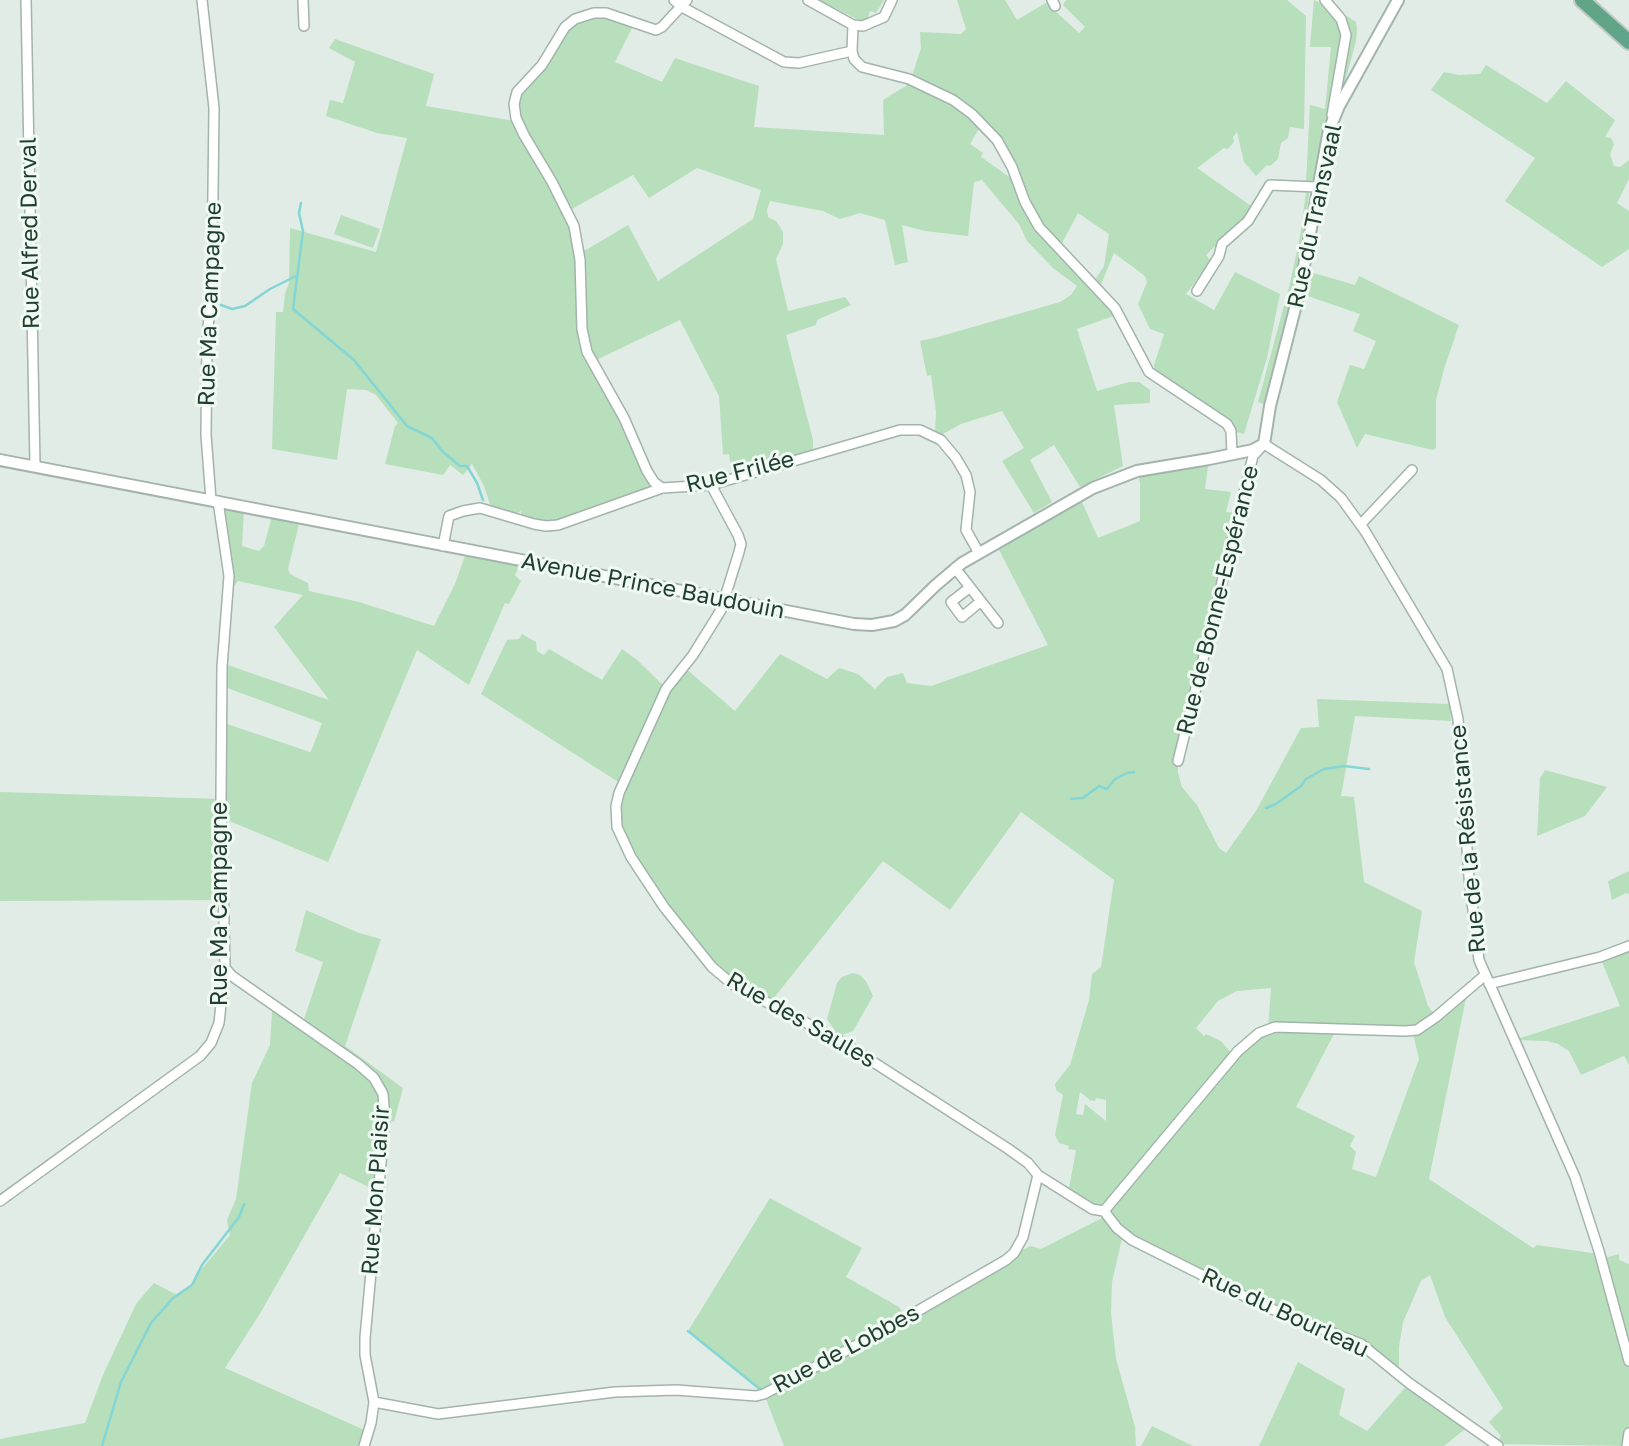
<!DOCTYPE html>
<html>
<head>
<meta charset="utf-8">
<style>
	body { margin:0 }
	canvas { display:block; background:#e0ece5 }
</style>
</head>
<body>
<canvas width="1629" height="1446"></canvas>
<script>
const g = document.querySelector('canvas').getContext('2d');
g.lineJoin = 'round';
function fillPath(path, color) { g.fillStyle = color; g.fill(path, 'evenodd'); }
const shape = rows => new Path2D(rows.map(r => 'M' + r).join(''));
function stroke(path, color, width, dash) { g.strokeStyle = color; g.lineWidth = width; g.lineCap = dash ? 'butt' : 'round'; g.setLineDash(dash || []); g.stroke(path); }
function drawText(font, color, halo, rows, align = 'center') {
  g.font = font + ' "Golos Text",sans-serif'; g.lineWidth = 6; g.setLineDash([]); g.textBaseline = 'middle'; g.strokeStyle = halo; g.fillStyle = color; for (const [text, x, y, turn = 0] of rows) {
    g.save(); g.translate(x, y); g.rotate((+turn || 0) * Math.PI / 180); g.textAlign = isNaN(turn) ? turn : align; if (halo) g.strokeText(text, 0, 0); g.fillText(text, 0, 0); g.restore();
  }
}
const green = shape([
	[819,0,884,0,876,13,870,11,867,20,859,20],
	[957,0,1005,0,1017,20,1049,1,1053,9,1079,33,1085,27,1063,5,1066,0,1287,0,1306,16,1304,129,1290,127,1288,138,1281,143,1278,159,1270,166,1267,165,1256,176,1244,162,1237,132,1233,137,1234,142,1228,149,1224,148,1197,168,1254,208,1206,255,1211,261,1186,294,1214,310,1235,272,1280,294,1267,358,1244,434,1234,431,1155,371,1154,365,1164,334,1150,329,1138,304,1147,282,1145,276,1114,253,1100,287,1095,280,1104,266,1109,234,1078,213,1060,247,1036,213,1015,162,1004,141,971,108,933,85,912,76,921,48,920,32,961,34,966,29],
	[1314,0,1328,7,1334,15,1342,36,1316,170,1312,182,1306,182,1310,105,1325,109,1331,47,1310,47],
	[605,16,632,28,615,62,662,82,675,58,759,86,754,127,884,135,883,100,909,84,949,101,963,111,980,127,970,144,983,153,981,157,1015,181,1019,200,1033,224,1116,315,1077,329,1097,391,1129,382,1139,382,1150,390,1150,403,1114,405,1123,466,1080,487,1054,445,1030,460,1052,502,1034,513,1002,461,1024,448,1002,411,961,424,939,436,935,433,936,412,931,375,927,376,920,341,938,337,1060,302,1071,295,1077,286,1053,268,1027,241,1019,224,982,180,974,182,968,236,925,231,902,225,908,262,895,265,885,220,860,213,840,219,823,211,770,201,767,210,768,217,776,221,783,232,783,244,776,259,788,311,845,297,851,305,817,320,816,325,786,335,813,440,813,451,732,475,729,454,723,455,719,396,680,320,594,361,588,349,580,251,586,250,628,225,658,281,753,219,761,190,697,168,649,198,633,175,570,210,521,124,517,107,518,96,561,39,577,23],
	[1347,16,1356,22,1357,29,1356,41,1343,89,1341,88,1349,33,1344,18],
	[335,39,434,74,426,106,514,121,572,228,577,252,582,347,596,380,618,415,650,488,560,521,544,522,521,516,521,511,515,514,491,507,484,486,472,464,463,475,450,465,443,475,385,464,395,426,398,423,376,395,366,390,347,389,337,460,272,449,276,312,283,312,285,294,289,283,290,228,376,252,407,138,377,133,326,116,330,100,343,103,355,62,329,48],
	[1486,65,1547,103,1566,81,1615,120,1605,137,1611,138,1614,144,1610,154,1614,166,1620,167,1629,160,1629,179,1617,203,1629,211,1629,249,1602,267,1505,201,1535,158,1431,90,1444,72,1459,75,1480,74],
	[1306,192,1309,193,1309,196,1292,295,1264,404,1258,402,1289,287,1300,237],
	[341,215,380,229,373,248,334,234],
	[1303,270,1355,285,1359,276,1459,325,1444,369,1436,400,1436,448,1433,450,1365,434,1357,448,1337,402,1350,365,1364,369,1376,341,1353,331,1360,314,1299,293],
	[1209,459,1205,489,1231,492,1226,512,1239,513,1178,761,1178,773,1182,787,1197,805,1219,848,1226,853,1256,811,1301,728,1319,727,1317,699,1450,704,1451,721,1355,716,1341,796,1354,797,1364,882,1422,911,1414,962,1428,1006,1436,1017,1463,994,1466,998,1429,1179,1533,1248,1537,1245,1592,1253,1599,1251,1601,1259,1619,1254,1619,1260,1629,1264,1629,1446,1496,1444,1501,1436,1489,1422,1503,1408,1445,1317,1430,1275,1421,1281,1403,1322,1399,1347,1399,1375,1371,1352,1287,1316,1123,1234,1112,1282,1111,1313,1116,1359,1135,1427,1136,1446,784,1446,764,1394,688,1331,770,1198,862,1248,846,1277,899,1307,907,1318,1014,1253,1018,1256,1022,1250,1031,1246,1041,1249,1102,1218,1103,1211,1068,1194,1076,1150,1068,1149,1069,1146,1059,1143,1055,1135,1063,1095,1056,1090,1055,1084,1070,1065,1089,1000,1092,974,1101,967,1114,880,1021,812,950,910,883,861,769,1004,732,984,664,907,617,827,623,785,481,694,507,640,519,639,522,634,536,642,537,651,544,655,549,649,602,680,622,649,637,660,666,688,684,667,735,711,780,654,827,679,839,668,858,674,875,689,887,677,903,673,907,683,931,686,1048,645,996,544,1079,495,1098,538,1140,521,1140,483,1137,471],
	[1271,988,1268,1029,1232,1057,1231,1053,1221,1041,1206,1034,1204,1036,1196,1028,1218,1001,1237,991],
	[1337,1028,1412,1030,1419,1059,1376,1177,1352,1169,1356,1152,1350,1146,1355,1136,1296,1107],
	[1080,1092,1090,1100,1095,1101,1096,1098,1106,1100,1106,1121,1085,1104,1083,1115,1076,1114],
	[218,501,244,509,242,546,259,551,264,546,273,512,296,517,299,524,288,569,290,574,308,583,309,591,359,602,434,626,455,584,467,550,522,561,515,575,521,581,509,604,505,603,469,685,417,650,328,862,222,818,224,900,0,901,0,792,221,799,221,722,310,752,312,749,322,723,222,686,222,663,329,700,274,627,303,595,238,581,228,594],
	[1545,770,1607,787,1585,816,1537,836,1540,778],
	[1629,871,1629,894,1626,893,1612,900,1608,881],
	[306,910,359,933,381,939,345,1046,403,1088,394,1122,386,1119,379,1192,340,1173,261,1312,225,1368,369,1432,364,1446,0,1446,0,1439,85,1423,103,1375,136,1304,154,1283,177,1295,192,1285,196,1276,230,1235,227,1220,236,1199,252,1083,270,1045,272,1012,274,1006,302,1025,323,962,295,951],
	[1629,946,1629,1065,1624,1056,1581,1075,1569,1051,1558,1044,1547,1041,1514,1040,1620,1006,1600,957],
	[853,973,860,975,866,981,873,996,853,1031,839,1036,827,1019,837,983,842,977],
	[1298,1362,1345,1389,1339,1415,1367,1431,1409,1383,1470,1425,1444,1446,1259,1446],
	[1152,1426,1193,1446,1141,1446]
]);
const stream = shape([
	[301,203,299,213,303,231,293,309,354,360,407,426,432,438,442,451,460,466,467,466,477,483,483,500],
	[221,305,232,309,245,306,270,289,296,276],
	[1071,799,1083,798,1099,786,1107,789,1115,779,1127,773,1134,772],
	[1266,808,1276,804,1301,786,1306,779,1324,769,1344,766,1369,769],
	[688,1331,761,1390],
	[102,1446,121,1382,151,1323,173,1298,192,1285,202,1265,239,1217,244,1204]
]);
const minor = shape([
	[26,0,35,465],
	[202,0,214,108,212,277,207,342,206,435,211,500],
	[303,0,304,26],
	[674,0,682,7,784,62,799,63,852,51],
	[808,0,853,25,863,26,884,17,892,0],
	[1052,0,1055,6],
	[1325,0,1341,19,1346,35,1332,115],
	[853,25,852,51,854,59,862,67,909,79,953,100,972,114,997,140,1012,167,1025,202,1039,227,1115,308,1149,372,1227,424,1231,431,1232,454],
	[1197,291,1219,256,1222,244,1248,221,1270,185,1317,187],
	[711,485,738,535,741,544,739,552,721,610,693,655,666,689,619,793,616,806,617,827,631,857,664,907,712,967,732,984,839,1040,1007,1148,1028,1163,1038,1175,1068,1194,1092,1209,1104,1211],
	[662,488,654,482,647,471,624,418,587,352,582,329,580,260,574,226,552,182,524,135,516,118,514,104,517,92,542,65,565,27,575,19,594,13,606,13,656,30,662,27,687,0],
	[1361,524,1412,470],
	[443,546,449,516,463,511,480,508,534,524,546,526,558,525,662,488,711,485,900,430,920,430,941,440,956,458,966,475,970,492,966,530,979,553],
	[955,568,998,623],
	[969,588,951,602,962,617,980,602],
	[1178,761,1253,456,1264,444,1321,480,1341,498,1365,531,1447,669,1458,719,1469,877,1479,960,1575,1177,1599,1251,1629,1361],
	[225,968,232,976,358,1064,374,1078,383,1094,385,1119,365,1338,365,1355,374,1402,371,1423,364,1446],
	[1489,984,1600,957,1629,946],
	[0,1201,200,1056,211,1043,219,1023,225,968,221,799,222,667,229,576,218,501],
	[1104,1211,1238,1051,1259,1033,1275,1027,1405,1031,1417,1030,1436,1017,1484,976],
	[1104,1211,1117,1228,1132,1240,1264,1306,1361,1344,1409,1383,1498,1446],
	[374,1402,438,1414,615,1392,676,1390,756,1396,764,1394,883,1331,1006,1260,1014,1253,1023,1237,1038,1175],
	[1627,1446,1629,1433]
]);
const tertiary = shape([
	[0,460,854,624,872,625,894,621,905,615,936,585,962,563,1093,488,1137,471,1209,459,1253,450,1264,444,1270,406,1299,293,1329,130,1339,106,1398,0]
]);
const primary = shape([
	[1582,0,1629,42]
]);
const streetNames = [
	["Rue du Transvaal",1315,216,-78],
	["Rue Alfred Derval",30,233,-91],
	["Rue Ma Campagne",210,304,-88],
	["Rue Frilée",740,472,-14],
	["Avenue Prince Baudouin",653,586,11],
	["Rue de Bonne-Espérance",1218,600,-76],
	["Rue de la Résistance",1468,839,-95],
	["Rue Ma Campagne",220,904,-90],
	["Rue des Saules",801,1020,30],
	["Rue Mon Plaisir",376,1190,-86],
	["Rue du Bourleau",1285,1313,25],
	["Rue de Lobbes",846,1349,-28]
];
fillPath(green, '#b7dfbb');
stroke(stream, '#83d6d5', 2.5);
stroke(minor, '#a2b4ab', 12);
stroke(tertiary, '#a2b4ab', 14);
stroke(primary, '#c0c9c5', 18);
stroke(minor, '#fff', 9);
stroke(tertiary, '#fff', 10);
stroke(primary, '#61a588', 14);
drawText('23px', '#1f3e30', '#f1f9f3', streetNames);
</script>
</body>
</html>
